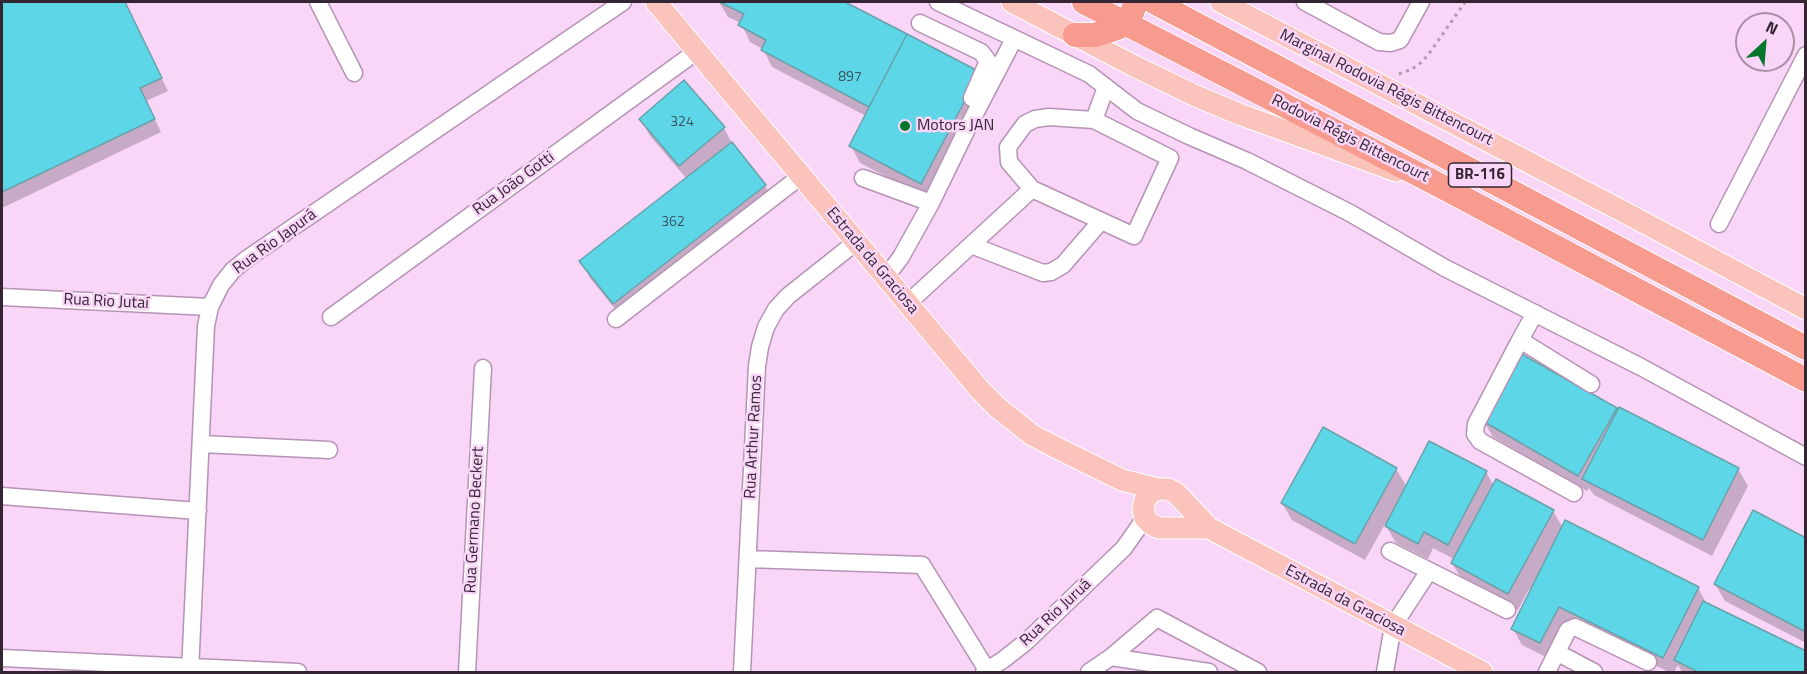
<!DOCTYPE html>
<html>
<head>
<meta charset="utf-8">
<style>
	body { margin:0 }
	#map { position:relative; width:1807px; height:674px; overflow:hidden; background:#f9d5f7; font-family:"Titillium Web",sans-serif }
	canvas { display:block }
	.frame { position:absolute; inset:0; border:3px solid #332532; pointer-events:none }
	.north { position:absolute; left:1735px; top:12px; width:60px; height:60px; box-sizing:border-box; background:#f9d5f7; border:2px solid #aa8fa8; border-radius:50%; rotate:26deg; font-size:16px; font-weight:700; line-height:24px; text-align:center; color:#332532 }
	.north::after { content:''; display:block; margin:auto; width:21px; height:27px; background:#04772c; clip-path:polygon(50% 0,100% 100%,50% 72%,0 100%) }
</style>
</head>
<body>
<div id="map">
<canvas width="1807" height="674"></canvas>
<div class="frame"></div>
<div class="north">N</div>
</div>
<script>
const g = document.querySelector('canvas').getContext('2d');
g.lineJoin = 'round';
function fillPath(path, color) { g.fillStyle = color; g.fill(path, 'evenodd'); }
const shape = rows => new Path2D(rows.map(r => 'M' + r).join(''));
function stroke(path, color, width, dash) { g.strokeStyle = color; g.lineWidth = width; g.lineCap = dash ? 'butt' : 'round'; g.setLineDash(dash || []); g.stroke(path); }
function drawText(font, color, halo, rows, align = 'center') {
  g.font = font + ' "Titillium Web",sans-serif'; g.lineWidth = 5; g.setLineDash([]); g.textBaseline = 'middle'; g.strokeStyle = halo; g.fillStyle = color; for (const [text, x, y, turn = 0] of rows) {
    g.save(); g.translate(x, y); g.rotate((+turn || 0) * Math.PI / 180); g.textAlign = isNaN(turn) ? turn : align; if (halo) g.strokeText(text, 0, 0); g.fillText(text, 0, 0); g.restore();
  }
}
const shadow = shape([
	[2,2,124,2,168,91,146,101,161,132,2,208],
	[719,2,841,2,979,73,988,90,931,200,860,163,851,146,866,116,772,67,763,49,750,42,741,23,728,17],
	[641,119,724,128,733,145,765,186,775,202,624,320,590,278,581,262,687,179,650,136],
	[1616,409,1618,413,1620,409,1738,469,1748,486,1712,556,1594,495,1589,488,1587,491,1493,437,1483,420],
	[1396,469,1407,487,1486,472,1494,486,1553,511,1563,528,1698,588,1707,604,1806,653,1806,672,1682,672,1678,665,1674,672,1669,672,1568,622,1550,659,1522,645,1513,629,1532,591,1529,589,1518,610,1462,580,1452,563,1454,559,1433,548,1428,559,1396,543,1385,524,1365,560,1292,520,1282,503],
	[1806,539,1806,643,1725,601,1715,584]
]);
const building = shape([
	[2,2,125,2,162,78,140,88,155,119,2,192,2,2],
	[719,2,845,2,907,34,869,107,761,50,766,40,738,25,744,14,719,2],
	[907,34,980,72,921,184,849,146,907,34],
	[684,80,725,127,679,166,639,119,684,80],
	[732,142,766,185,613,304,579,261,732,142],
	[1520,353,1617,408,1578,476,1481,420,1520,353],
	[1619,407,1739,468,1703,540,1582,479,1619,407],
	[1323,427,1397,468,1355,544,1281,503,1323,427],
	[1429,441,1487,471,1448,545,1424,532,1418,544,1385,526,1429,441],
	[1496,479,1554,510,1508,594,1451,563,1496,479],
	[1753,510,1806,538,1806,632,1714,584,1753,510],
	[1565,520,1699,587,1663,658,1559,607,1540,643,1511,629,1565,520],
	[1703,601,1806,651,1806,672,1698,672,1674,660,1703,601]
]);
const path = shape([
	[1399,74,1412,69,1422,62,1431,51,1465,2]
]);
const minor = shape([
	[318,2,354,73],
	[938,2,1089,74,1137,111,1189,136,1247,161,1350,213,1445,268,1641,367,1806,457],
	[1305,2,1379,42,1391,43,1400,40,1421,2],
	[920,23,981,52,988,61,972,98],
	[1094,120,1049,117,1035,119,1025,124,1008,147,1009,162,1032,189,1134,236,1170,158,1094,120,1106,87],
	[863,178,931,203],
	[1719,224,1806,55],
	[971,245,1043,273,1051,272,1063,265,1101,221],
	[886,277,901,257,931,203,967,129,1014,39],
	[2,297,210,307],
	[908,303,1032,189],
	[1535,313,1520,340,1591,384],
	[331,317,697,51],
	[616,319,801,176],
	[1520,340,1476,424,1475,434,1480,441,1574,493],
	[201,444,329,450],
	[2,496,198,511],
	[1390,551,1507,610],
	[748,559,922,565,987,670],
	[1558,653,1594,672],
	[1111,657,1209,672],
	[2,658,298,672],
	[190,672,206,326,210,307,221,285,233,270,248,258,623,2],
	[467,672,483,368],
	[742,672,757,366,760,347,766,327,776,309,788,296,856,242],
	[984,672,1003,660,1027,641,1124,548,1145,518],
	[1089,672,1111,657,1157,618,1258,672],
	[1385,672,1393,626,1429,571],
	[1547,672,1568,630,1575,627,1648,662]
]);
const major = shape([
	[656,2,980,390,997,407,1032,435,1059,449,1122,480,1158,489],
	[1012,2,1134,66,1196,96,1239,114,1396,171],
	[1221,2,1624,212,1806,309],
	[1209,528,1159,528,1151,524,1145,518,1143,509,1145,500,1150,493,1158,489,1168,489,1176,493,1209,528,1482,672]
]);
const highway = shape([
	[1084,2,1437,184,1806,380],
	[1154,2,1806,348],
	[1075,35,1095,35,1117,28,1124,24,1131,15,1136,2]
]);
const markers = [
	[905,126,6,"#04772c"]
];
const numberNames = [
	["897",850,78],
	["324",682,123],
	["362",673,223]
];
const shields = [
	[1480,175,63]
];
const shieldNames = [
	["BR-116",1480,175]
];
const streetNames = [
	["Marginal Rodovia Régis Bittencourt",1386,88,27],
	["Rodovia Régis Bittencourt",1350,139,27],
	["Rua João Gotti",514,184,-36],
	["Rua Rio Japurá",275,242,-36],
	["Estrada da Graciosa",872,261,50],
	["Rua Rio Jutaí",106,302,3],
	["Rua Arthur Ramos",754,437,-87],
	["Rua Germano Beckert",475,520,-87],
	["Estrada da Graciosa",1345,601,28],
	["Rua Rio Juruá",1056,613,-43]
];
const poiNames = [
	["Motors JAN",917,126]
];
fillPath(shadow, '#0003');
fillPath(building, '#5dd7e8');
stroke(building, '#68a1a9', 1.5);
stroke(minor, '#b593b4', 19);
stroke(major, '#fff', 23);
stroke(highway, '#fff', 26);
stroke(path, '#b397b1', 3, [3, 4.5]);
stroke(minor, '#fff', 16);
stroke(major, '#fac3bc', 21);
stroke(highway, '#f79b8f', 24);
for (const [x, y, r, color] of markers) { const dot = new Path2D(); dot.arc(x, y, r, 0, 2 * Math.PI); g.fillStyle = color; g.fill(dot); stroke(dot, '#f9d5f7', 2); }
drawText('14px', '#3e5260', null, numberNames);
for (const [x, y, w] of shields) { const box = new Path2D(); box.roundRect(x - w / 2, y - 12, w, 24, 4.5); g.fillStyle = '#f9d5f7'; g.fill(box); stroke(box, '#332532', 1.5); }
drawText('bold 15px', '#332532', null, shieldNames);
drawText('16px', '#332532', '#f9d5f7', streetNames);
drawText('16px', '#332532', '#f9d5f7', poiNames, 'left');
</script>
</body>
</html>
